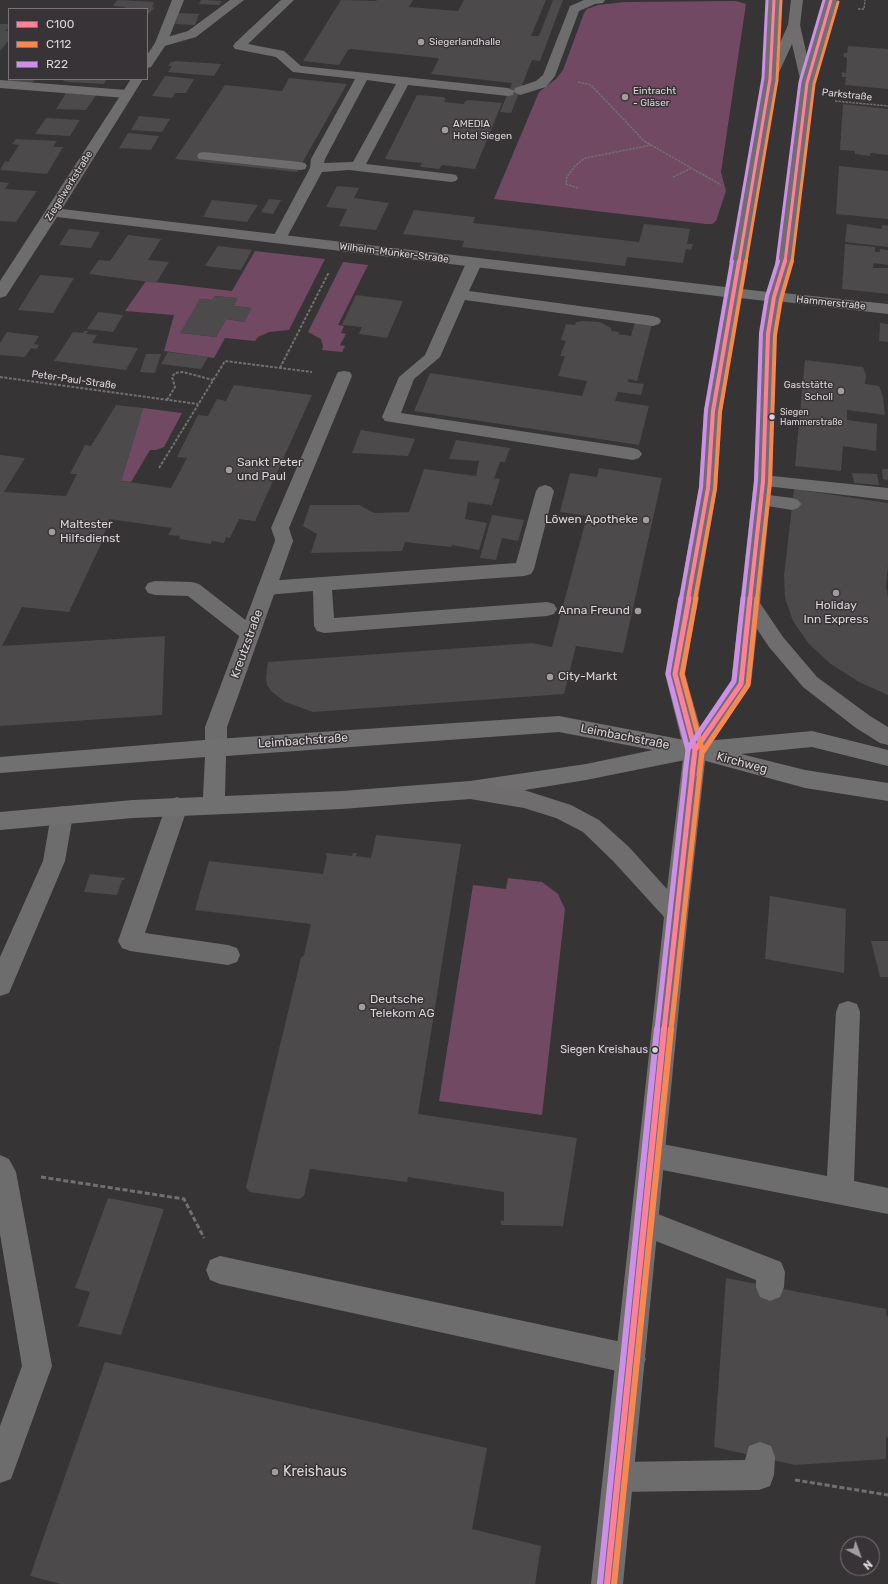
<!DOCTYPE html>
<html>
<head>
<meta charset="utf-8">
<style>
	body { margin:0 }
	#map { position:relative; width:888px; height:1584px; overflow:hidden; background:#373436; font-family:Rubik,sans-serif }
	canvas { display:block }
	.legend { position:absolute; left:8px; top:8px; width:140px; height:72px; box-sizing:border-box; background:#383336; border:1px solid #797477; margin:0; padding:5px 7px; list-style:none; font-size:12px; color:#dad6d8 }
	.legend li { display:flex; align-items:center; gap:8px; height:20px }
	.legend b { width:20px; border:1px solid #797477 }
	.north { position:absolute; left:840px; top:1536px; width:40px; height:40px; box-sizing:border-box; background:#383336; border:1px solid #797477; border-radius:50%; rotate:139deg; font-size:11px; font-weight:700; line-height:16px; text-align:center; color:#dad6d8 }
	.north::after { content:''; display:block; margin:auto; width:14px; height:18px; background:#a19d9f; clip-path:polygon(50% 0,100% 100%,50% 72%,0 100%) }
</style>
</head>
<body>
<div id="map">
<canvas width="888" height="1584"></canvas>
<ul class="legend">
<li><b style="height:5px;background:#ff8098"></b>C100</li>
<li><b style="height:5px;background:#f88751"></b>C112</li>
<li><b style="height:5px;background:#ce8fe9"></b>R22</li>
</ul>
<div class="north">N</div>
</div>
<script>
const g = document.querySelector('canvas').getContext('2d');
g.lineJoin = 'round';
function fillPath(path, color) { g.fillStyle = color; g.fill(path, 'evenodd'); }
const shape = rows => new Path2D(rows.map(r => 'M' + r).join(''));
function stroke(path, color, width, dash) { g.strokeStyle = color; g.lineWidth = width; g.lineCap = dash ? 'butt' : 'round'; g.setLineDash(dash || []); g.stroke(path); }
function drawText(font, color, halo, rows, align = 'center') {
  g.font = font + ' Rubik,sans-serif'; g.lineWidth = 3; g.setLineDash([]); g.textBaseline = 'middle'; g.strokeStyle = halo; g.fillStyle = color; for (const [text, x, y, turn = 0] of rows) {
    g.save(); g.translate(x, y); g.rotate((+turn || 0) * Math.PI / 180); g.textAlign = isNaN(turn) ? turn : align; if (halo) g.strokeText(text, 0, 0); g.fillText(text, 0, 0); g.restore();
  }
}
const green = shape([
	[736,1,746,4,721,172,726,191,716,221,712,224,706,224,494,199,539,92,556,79,563,70,584,13,587,9,598,5,625,2],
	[255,251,325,259,289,330,269,332,258,337,255,341,225,338,214,358,164,351,174,315,125,311,146,281,232,291],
	[215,296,237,298,234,306,251,308,244,322,226,319,216,337,181,333,200,299,212,300],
	[343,262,368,265,338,325,344,326,341,333,346,334,340,345,345,346,342,352,322,350,323,346,321,339,308,332],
	[143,408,182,413,164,447,156,450,150,450,131,482,121,481],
	[508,878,542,882,558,894,565,909,542,1115,439,1101,473,885,506,889]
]);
const building = shape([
	[117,0,154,2,152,7,155,8,147,15,147,9,124,9,125,7,113,6],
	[201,0,206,0,222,1,219,5,199,4],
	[341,0,376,1,377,0,413,0,409,7,458,11,464,0,546,0,531,36,539,36,553,0,563,0,540,61,532,60,511,113,500,112,512,83,431,74,439,59,437,58,351,49,348,50,339,65,303,61],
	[179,13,199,14,195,25,175,24],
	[9,23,9,27,5,31,9,31,9,40,0,51,0,24,7,24],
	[848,46,888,49,888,89,845,85,846,77,842,77,842,72,846,73,847,58,843,56,844,53,847,53],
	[175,61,221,64,214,76,168,72,172,66,168,66,171,62,174,62],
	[165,76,194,79,186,93,175,93,172,98,152,96],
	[289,78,347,84,297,172,175,159,225,85,282,91],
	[9,79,35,79,31,84,5,83],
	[64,79,107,79,104,84,70,82,63,81],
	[66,93,96,95,86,110,56,109],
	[417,95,443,97,446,99,444,102,464,104,465,101,469,100,502,103,475,169,442,165,439,169,422,167,420,166,422,163,385,159],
	[843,104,888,109,888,155,870,153,870,156,855,154,855,151,840,150],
	[139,116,170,119,162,132,131,130],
	[46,118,80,120,70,136,35,134],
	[128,133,159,136,151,150,119,148],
	[16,139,57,141,53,147,63,147,47,174,0,170,5,161,8,162,19,145,12,144],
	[839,166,888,171,888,219,836,214],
	[0,182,9,183,5,189,37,191,16,222,0,221],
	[337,186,359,188,354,198,389,203,376,230,339,226,347,209,326,207],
	[269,199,281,200,273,214,261,212],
	[212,200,258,205,247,222,203,217],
	[414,210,475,217,473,223,639,242,644,224,690,229,687,244,693,244,691,250,686,249,683,263,627,257,625,266,462,247,464,241,403,234],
	[847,224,882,229,882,225,888,226,888,247,845,242],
	[69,229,100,232,91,248,59,245],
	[128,235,161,239,148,260,169,262,156,283,89,274,99,260,110,261],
	[845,244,875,247,875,252,880,252,880,249,888,250,888,265,874,263,873,268,888,268,888,294,842,289],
	[218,246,252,250,241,270,205,266],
	[40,275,74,278,53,313,18,310],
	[356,295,403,301,387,338,359,334,362,327,342,325],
	[215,296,237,298,234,306,251,308,244,322,226,319,216,337,180,333,200,299,212,300],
	[98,312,123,315,113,332,87,329],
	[583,321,600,322,611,328,611,331,619,332,618,334,631,336,635,322,652,324,637,381,628,379,628,382,644,384,641,395,618,392,615,401,649,406,639,445,414,411,430,373,582,396,587,381,558,376,565,356,560,356,566,341,561,340,566,324,575,325,576,322],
	[880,323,888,324,888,342,879,341],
	[84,331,88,331,86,334,97,335,92,343,138,348,126,370,54,361,73,332,83,333],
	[7,332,39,336,34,344,39,345,37,349,31,348,25,357,0,355,0,343],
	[168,352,208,357,201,369,161,364],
	[146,354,161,354,155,373,140,372],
	[805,360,863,367,866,375,865,384,879,386,883,397,885,415,847,410,847,420,877,424,876,451,843,446,841,471,795,466],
	[234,385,312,395,255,521,239,519,230,538,226,537,224,543,212,541,211,544,179,539,180,536,168,535,172,528,109,519,101,544,69,612,22,607,2,646,165,636,162,715,0,726,0,455,25,458,4,492,66,496,77,474,70,474,85,445,91,446,116,405,143,408,121,481,171,488,187,458,177,457,198,415,208,416,217,399,226,401],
	[361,430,415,439,408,456,352,453],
	[456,440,510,448,505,462,500,462,494,478,500,479,492,505,468,502,465,519,487,523,479,550,452,545,451,547,405,542,402,551,311,553,317,534,303,526,310,505,359,505,374,513,409,512,424,469,476,476,479,461,449,459],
	[599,468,662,478,623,653,576,646,564,694,313,712,285,702,271,691,267,685,266,677,268,662,532,643,552,647,587,516,560,512,570,473,597,477],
	[882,469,888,469,888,480,883,479],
	[852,473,877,474,879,485,854,483],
	[794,489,888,503,888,565,886,587,888,598,888,695,859,682,831,664,809,644,793,621,785,598,784,576],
	[492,515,524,520,518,541,502,538,496,560,480,558],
	[376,835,461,844,418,1114,577,1138,563,1226,501,1225,501,1220,504,1221,504,1192,408,1177,407,1182,310,1169,304,1196,299,1199,249,1192,246,1187,301,958,304,955,311,924,195,910,209,861,323,874,327,856,326,855,326,853,352,856,353,853,357,853,356,856,371,858],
	[90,874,125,878,124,880,122,880,117,895,84,892],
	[770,896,846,909,844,973,765,959],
	[871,941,888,941,888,977,880,977],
	[108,1198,164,1209,121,1335,78,1326,90,1292,75,1288],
	[726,1278,886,1309,887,1317,888,1316,888,1438,886,1436,886,1459,795,1465,714,1447],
	[105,1362,487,1448,472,1529,541,1546,535,1584,61,1584,30,1576]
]);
const pathFar2 = shape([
	[858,9,864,9,865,0],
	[578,82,591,85,644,141,721,185],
	[835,101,888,106],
	[673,177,690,169],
	[578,188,566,184,567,177,575,166,585,158,652,145]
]);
const pathFar1 = shape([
	[280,368,329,272],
	[0,377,198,404],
	[167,400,175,387,172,377,175,373,183,372,213,380],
	[159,468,225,361,312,372]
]);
const path = shape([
	[41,1177,184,1199,204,1238],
	[795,1480,888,1495]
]);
const service = shape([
	[230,0,244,0,196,37,161,47,157,46,155,43,157,40,188,31,230,0],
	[281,0,294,0,248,44,284,51,301,66,508,88,514,91,515,88,536,81,543,75,570,6,584,0,605,0,603,3,595,4,579,11,555,76,546,87,520,95,514,92,513,95,508,96,408,85,366,164,451,174,456,175,458,178,456,181,451,182,349,170,322,172,286,239,284,242,279,243,274,242,272,239,310,168,311,159,355,79,293,72,276,57,235,49,233,46,235,43,281,0],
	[367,80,396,84,353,162,324,163,325,159,367,80],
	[0,80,126,90,131,91,133,94,131,97,126,98,0,88,0,80],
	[204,152,300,162,305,163,307,166,305,169,300,170,199,159,197,156,199,153,204,152],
	[474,258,479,260,482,263,469,291,653,316,659,318,661,321,659,324,653,326,465,300,440,357,414,379,401,413,633,448,639,450,642,454,639,458,633,460,385,421,382,417,399,377,425,355,466,263,469,260,474,258],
	[344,371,350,372,352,376,289,528,293,541,291,545,284,547,277,545,271,528,336,376,338,372,344,371],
	[763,475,888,488,888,500,757,485,754,481,757,477,763,475],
	[545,485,551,487,554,491,534,569,531,574,524,576,332,590,334,618,547,602,554,604,557,609,554,614,547,616,324,633,317,631,314,626,313,591,267,595,260,593,257,588,260,583,267,581,516,563,536,491,539,487,545,485],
	[761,494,792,498,798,500,801,504,798,508,792,510,755,504,752,500,755,496,761,494],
	[155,581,192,582,199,584,257,629,260,634,257,639,250,641,243,639,188,596,155,595,148,593,145,588,148,583,155,581],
	[177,797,185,800,188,806,145,933,228,945,237,948,240,955,237,962,228,965,130,951,122,948,118,941,166,806,169,800,177,797],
	[62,806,70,809,73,815,65,861,9,993,0,996,0,957,43,861,51,815,54,809,62,806],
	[848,1001,857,1004,860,1012,854,1181,888,1188,888,1214,652,1168,643,1164,639,1155,643,1146,652,1142,827,1176,836,1012,839,1004,848,1001],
	[0,1155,9,1159,16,1172,52,1366,11,1479,0,1483,0,1426,22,1366,0,1234,0,1155],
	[645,1209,781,1262,785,1272,784,1287,780,1297,770,1301,760,1297,756,1287,756,1280,635,1233,631,1223,635,1213,645,1209],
	[220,1256,631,1344,641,1349,646,1359,641,1369,631,1374,220,1284,210,1280,206,1270,210,1260,220,1256],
	[760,1442,771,1446,775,1457,774,1475,770,1486,759,1490,619,1492,608,1488,604,1477,608,1466,619,1462,745,1460,749,1446,760,1442]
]);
const minor = shape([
	[172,0,184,0,167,43,151,67,147,68,147,55,155,43,172,0],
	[131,79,143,79,62,209,734,288,740,290,742,293,740,296,734,298,57,217,6,296,0,298,0,281,131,79],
	[774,292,888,304,888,314,768,300,766,297,768,294,774,292],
	[284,535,291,537,293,541,227,727,227,747,224,753,216,755,208,753,205,747,205,727,275,541,277,537,284,535]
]);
const secondary = shape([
	[768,0,780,0,776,79,775,82,770,83,765,82,764,79,768,0],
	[825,0,837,0,813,83,812,86,807,87,802,86,801,83,825,0],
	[559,716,695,742,812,731,888,750,888,766,812,747,741,754,805,770,888,783,888,801,805,788,695,758,586,780,470,799,342,809,133,818,0,830,0,812,133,800,203,797,205,757,0,773,0,757,216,739,559,716],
	[559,732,653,750,586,764,470,781,342,791,225,796,226,756,559,732]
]);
const primary = shape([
	[794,21,798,22,800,25,813,83,793,261,782,297,776,334,772,481,760,603,783,637,817,677,870,716,888,727,888,745,880,743,856,728,803,687,769,647,757,629,751,684,706,752,688,914,623,1584,591,1584,664,917,613,861,583,832,556,818,524,808,470,799,462,796,459,790,462,784,470,781,524,790,571,805,599,820,629,847,667,889,684,750,665,674,699,488,704,411,764,79,788,25,790,22,794,21],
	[792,44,801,83,777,261,768,292,742,289,776,79,792,44],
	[740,298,766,301,760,334,754,481,731,683,700,727,685,674,717,488,722,411,740,298]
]);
const trunk = shape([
	[791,0,803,0,800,25,798,28,794,29,790,28,788,25,791,0]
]);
const bus1Far3 = shape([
	[739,262,770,79,774,0],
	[785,262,807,83,831,0]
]);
const bus1Far2 = shape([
	[688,599,708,488,713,411,739,261],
	[750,599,763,481,768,334,774,297,785,261]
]);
const bus1Far1 = shape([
	[689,598,675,674,695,750,692,774],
	[664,1030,695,750,741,684,750,598]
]);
const bus1 = shape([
	[607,1584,664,1029]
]);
const bus2Far3 = shape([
	[746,262,777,80,781,0],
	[792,262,814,84,838,2]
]);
const bus2Far2 = shape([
	[695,599,715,489,720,412,746,261],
	[757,599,770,482,775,335,781,299,792,261]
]);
const bus2Far1 = shape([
	[696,598,682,674,702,749,699,775],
	[671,1030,702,753,748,685,757,598]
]);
const bus2 = shape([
	[614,1584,671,1029]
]);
const bus3Far3 = shape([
	[731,262,763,78,767,0],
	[777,262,800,82,824,0]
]);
const bus3Far2 = shape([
	[681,599,701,487,706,410,732,261],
	[743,599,756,481,761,333,767,296,778,261]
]);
const bus3Far1 = shape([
	[681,598,668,674,688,750,685,773],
	[657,1030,688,749,734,681,743,598]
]);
const bus3 = shape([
	[600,1583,657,1029]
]);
const markers = [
	[421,42,4,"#a19d9f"],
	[625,97,4,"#a19d9f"],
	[445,130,4,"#a19d9f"],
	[841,391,4,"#a19d9f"],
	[772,417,3.5,"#dad6d8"],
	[229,470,4,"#a19d9f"],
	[646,520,4,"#a19d9f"],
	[52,532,4,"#a19d9f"],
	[836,593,4,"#a19d9f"],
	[638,611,4,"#a19d9f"],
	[550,677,4,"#a19d9f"],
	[362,1007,4,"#a19d9f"],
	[655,1050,3.5,"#dad6d8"],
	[275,1472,4,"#a19d9f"]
];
const farBusnames = [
	["Siegen",780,412],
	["Hammerstraße",780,422]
];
const farPoinames = [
	["Siegerlandhalle",429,42],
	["Eintracht",633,91],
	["- Gläser",633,103],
	["AMEDIA",453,124],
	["Hotel Siegen",453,136],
	["Gaststätte",833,385,"right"],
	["Scholl",833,397,"right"]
];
const farStreetnames = [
	["Parkstraße",847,95,6],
	["Ziegelwerkstraße",69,186,-58],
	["Wilhelm-Münker-Straße",394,253,7],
	["Hammerstraße",831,303,6],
	["Peter-Paul-Straße",74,380,8]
];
const busNames = [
	["Siegen Kreishaus",648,1050]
];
const poiNames = [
	["Sankt Peter",237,463],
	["und Paul",237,477],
	["Löwen Apotheke",638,520,"right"],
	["Maltester",60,525],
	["Hilfsdienst",60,539],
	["Holiday",836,606,"center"],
	["Inn Express",836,620,"center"],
	["Anna Freund",630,611,"right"],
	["City-Markt",558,677],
	["Deutsche",370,1000],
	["Telekom AG",370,1014]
];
const streetNames = [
	["Kreutzstraße",247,644,-70],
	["Leimbachstraße",625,737,11],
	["Leimbachstraße",303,741,-4],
	["Kirchweg",742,763,15]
];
const nearPoinames = [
	["Kreishaus",283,1472]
];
fillPath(green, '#714962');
fillPath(building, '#4c4a4b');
stroke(pathFar2, '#717071', 1.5, [2.5, 1]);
stroke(pathFar1, '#717071', 2, [3, 1.5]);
stroke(path, '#717071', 3, [5, 2.5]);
fillPath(service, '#6e6d6d');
fillPath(minor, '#6e6d6d');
fillPath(secondary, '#717071');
fillPath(primary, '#6f6d6e');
fillPath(trunk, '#6e6c6d');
stroke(bus1Far3, '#ff8098', 3);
stroke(bus1Far2, '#ff8098', 4);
stroke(bus1Far1, '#ff8098', 5);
stroke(bus1, '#ff8098', 6);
stroke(bus2Far3, '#f88751', 3);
stroke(bus2Far2, '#f88751', 4);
stroke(bus2Far1, '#f88751', 5);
stroke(bus2, '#f88751', 6);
stroke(bus3Far3, '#ce8fe9', 3);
stroke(bus3Far2, '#ce8fe9', 4);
stroke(bus3Far1, '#ce8fe9', 5);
stroke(bus3, '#ce8fe9', 6);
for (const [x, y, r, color] of markers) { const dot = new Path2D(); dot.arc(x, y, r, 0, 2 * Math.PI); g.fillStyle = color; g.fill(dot); stroke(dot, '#383336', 1.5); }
drawText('9px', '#dad6d8', '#383336', farBusnames, 'left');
drawText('10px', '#dad6d8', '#383336', farPoinames, 'left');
drawText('10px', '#dad6d8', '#383336', farStreetnames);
drawText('11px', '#dad6d8', '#383336', busNames, 'right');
drawText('12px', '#dad6d8', '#383336', poiNames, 'left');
drawText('12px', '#dad6d8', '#383336', streetNames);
drawText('14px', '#dad6d8', '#383336', nearPoinames, 'left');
</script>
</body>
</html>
